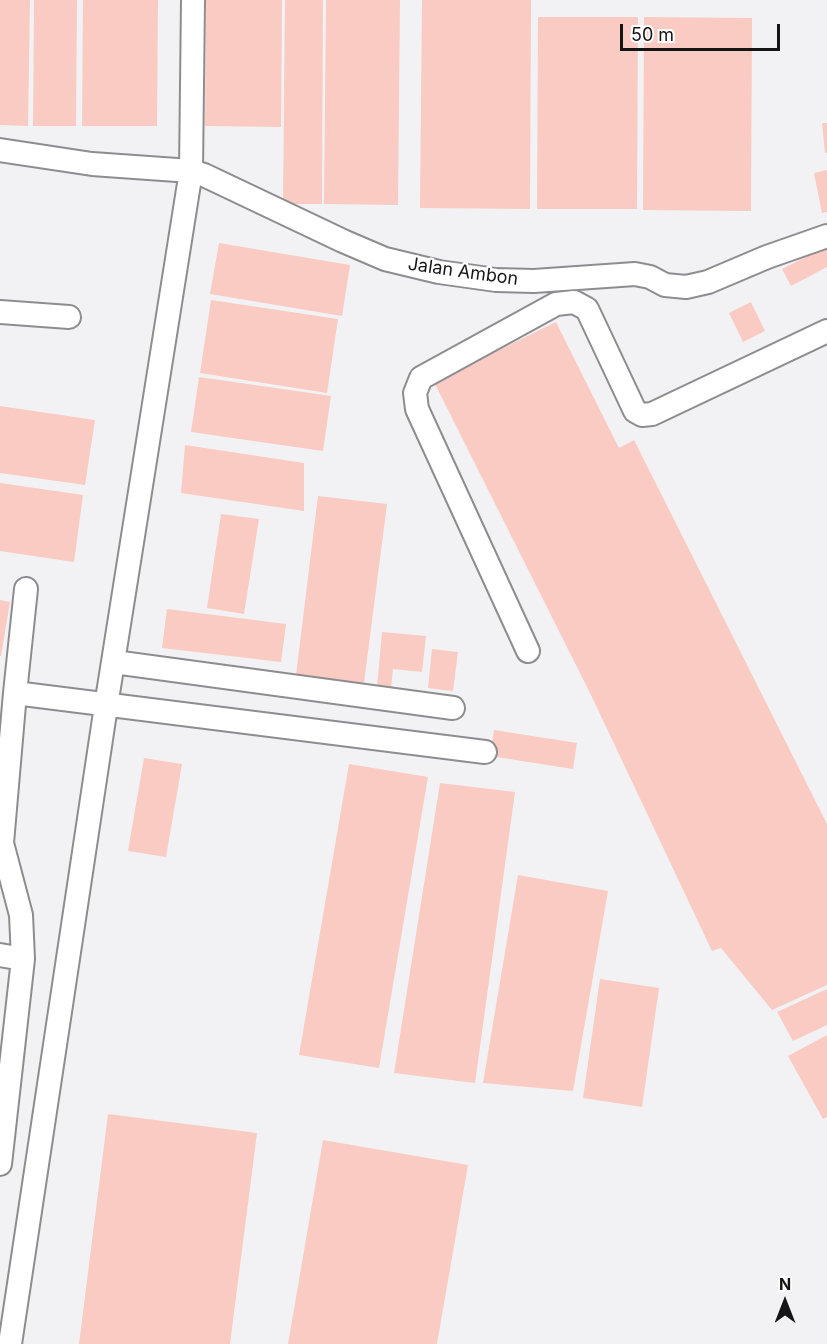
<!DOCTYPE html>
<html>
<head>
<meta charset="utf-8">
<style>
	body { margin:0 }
	#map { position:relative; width:827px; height:1344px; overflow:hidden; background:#f2f2f5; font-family:Inter,sans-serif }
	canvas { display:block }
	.north { position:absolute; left:755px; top:1272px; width:60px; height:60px; -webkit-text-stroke:4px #fff; paint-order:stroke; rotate:0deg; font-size:16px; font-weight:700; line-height:24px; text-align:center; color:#151516 }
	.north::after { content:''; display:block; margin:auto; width:21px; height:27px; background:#151516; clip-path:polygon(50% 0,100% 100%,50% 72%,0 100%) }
	.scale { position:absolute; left:620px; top:24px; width:160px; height:27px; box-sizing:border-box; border:3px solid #151516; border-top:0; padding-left:8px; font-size:18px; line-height:21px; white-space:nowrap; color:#151516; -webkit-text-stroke:4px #fff; paint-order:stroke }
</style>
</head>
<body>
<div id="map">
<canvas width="827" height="1344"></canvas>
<div class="north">N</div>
<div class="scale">50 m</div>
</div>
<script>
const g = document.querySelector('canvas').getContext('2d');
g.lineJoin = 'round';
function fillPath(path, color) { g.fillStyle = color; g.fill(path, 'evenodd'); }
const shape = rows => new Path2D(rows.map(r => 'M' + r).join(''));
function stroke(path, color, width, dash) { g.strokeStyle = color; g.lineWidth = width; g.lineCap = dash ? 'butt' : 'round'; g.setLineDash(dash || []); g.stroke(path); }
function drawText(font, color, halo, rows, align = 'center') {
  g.font = font + ' Inter,sans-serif'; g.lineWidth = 4.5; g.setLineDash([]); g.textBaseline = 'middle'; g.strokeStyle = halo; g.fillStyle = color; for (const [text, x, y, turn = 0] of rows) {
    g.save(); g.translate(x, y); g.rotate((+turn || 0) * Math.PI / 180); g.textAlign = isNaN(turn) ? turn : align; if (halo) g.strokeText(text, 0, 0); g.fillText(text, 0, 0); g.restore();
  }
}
const building = shape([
	[0,0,30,0,28,126,0,125],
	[34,0,77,0,76,126,33,126],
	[83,0,158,0,157,126,82,126],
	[206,0,282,0,281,127,205,126],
	[285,0,323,0,322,204,283,204],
	[326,0,400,0,398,205,324,204],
	[422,0,531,0,530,209,420,208],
	[538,17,638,17,637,209,537,209],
	[644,17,752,18,751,211,643,210],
	[822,123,827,123,827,153,825,153],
	[827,170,827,212,822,213,814,173],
	[219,243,350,265,342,316,210,294],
	[827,246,827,267,791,286,782,269],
	[211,300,338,319,327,393,200,373],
	[751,302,765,331,743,342,729,313],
	[556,322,619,448,634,440,827,824,827,985,772,1010,721,948,712,951,591,695,434,382],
	[199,377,331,396,323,451,191,432],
	[0,406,95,420,85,485,0,473],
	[185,445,304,463,304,511,181,493],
	[0,483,83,495,74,562,0,551],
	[318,496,387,504,364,683,296,675],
	[221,514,259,519,244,614,207,608],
	[0,600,10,602,1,656,0,656],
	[167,609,286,624,281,662,162,648],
	[382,632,426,636,422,672,393,669,391,689,377,687],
	[432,649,458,652,453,691,428,688],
	[494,730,577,743,573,769,490,756],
	[144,758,182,764,166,857,128,851],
	[349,764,428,777,379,1068,299,1055],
	[440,783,515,792,475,1083,394,1073],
	[518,875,608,891,573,1091,483,1083],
	[600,979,659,988,642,1107,583,1098],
	[827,989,827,1025,793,1041,777,1012],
	[827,1035,827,1117,823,1119,788,1056],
	[108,1114,257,1133,230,1344,79,1344],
	[323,1140,468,1165,437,1344,288,1344]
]);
const minor = shape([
	[0,150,92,164,191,171,204,175,343,241,385,259,439,272,496,280,534,281,635,274,650,277,665,285,686,287,708,282,767,257,827,236],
	[0,312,69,317],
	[26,589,15,693,485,752],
	[528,651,417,409,415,393,421,378,556,304,574,302,587,309,635,411,642,415,652,414,827,331],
	[114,662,453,708],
	[0,955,23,959],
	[0,1164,23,959,21,915,2,843,15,693],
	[10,1344,106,706,191,171,193,0]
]);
const streetNames = [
	["Jalan Ambon",463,272,8]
];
fillPath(building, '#f9cbc2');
stroke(minor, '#8d8d90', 26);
stroke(minor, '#fff', 22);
drawText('18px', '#151516', '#fff', streetNames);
</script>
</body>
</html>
